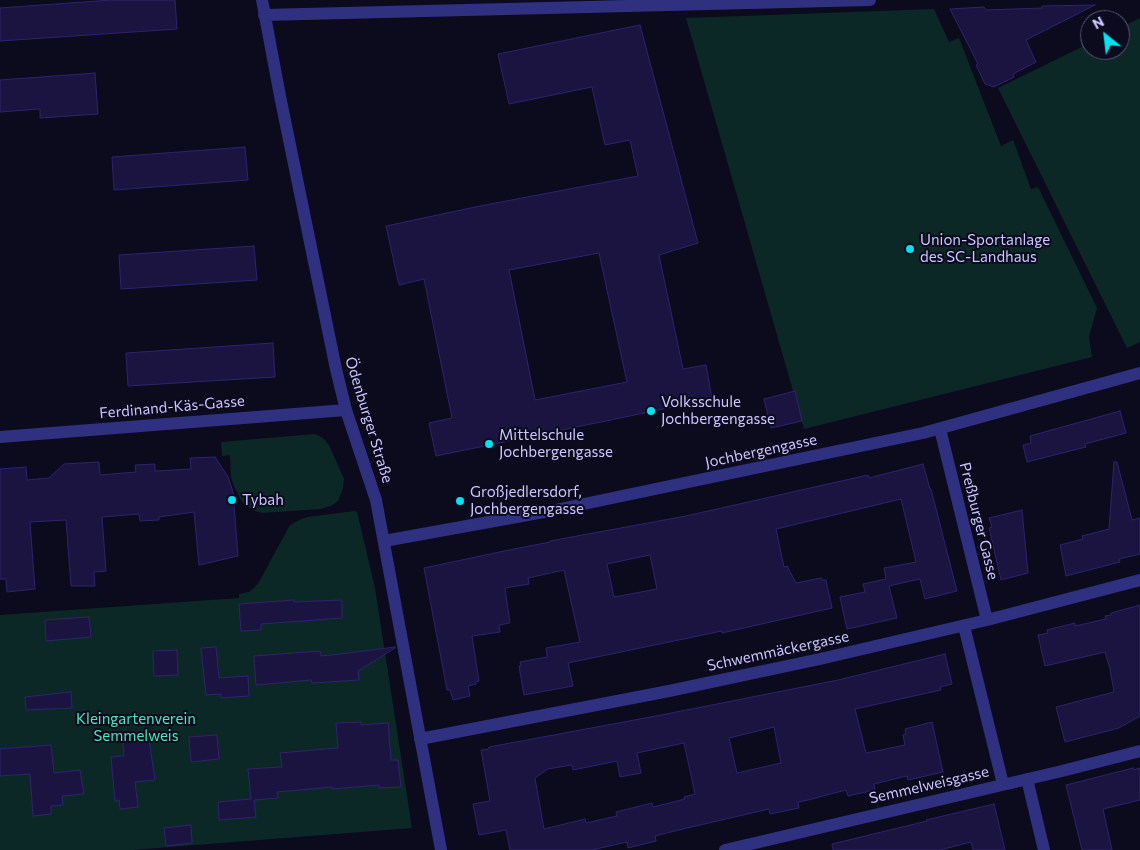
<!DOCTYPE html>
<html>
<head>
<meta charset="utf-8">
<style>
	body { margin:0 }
	#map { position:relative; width:1140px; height:850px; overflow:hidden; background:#0c0a1d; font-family:Commissioner,sans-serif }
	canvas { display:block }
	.north { position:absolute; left:1080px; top:10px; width:50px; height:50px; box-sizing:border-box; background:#0c0a1d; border:1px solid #585577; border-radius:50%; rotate:331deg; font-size:14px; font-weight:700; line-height:20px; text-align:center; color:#cac6ff }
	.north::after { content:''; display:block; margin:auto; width:18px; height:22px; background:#00e4f1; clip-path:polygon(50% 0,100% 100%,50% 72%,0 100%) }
</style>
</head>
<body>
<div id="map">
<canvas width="1140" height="850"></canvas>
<div class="north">N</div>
</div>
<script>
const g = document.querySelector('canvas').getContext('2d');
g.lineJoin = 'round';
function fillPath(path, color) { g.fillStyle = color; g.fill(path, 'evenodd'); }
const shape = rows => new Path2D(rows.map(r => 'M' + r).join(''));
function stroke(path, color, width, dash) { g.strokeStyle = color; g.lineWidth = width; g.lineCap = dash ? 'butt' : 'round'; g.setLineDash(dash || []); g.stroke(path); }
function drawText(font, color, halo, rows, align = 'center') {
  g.font = font + ' Commissioner,sans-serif'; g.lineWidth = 4; g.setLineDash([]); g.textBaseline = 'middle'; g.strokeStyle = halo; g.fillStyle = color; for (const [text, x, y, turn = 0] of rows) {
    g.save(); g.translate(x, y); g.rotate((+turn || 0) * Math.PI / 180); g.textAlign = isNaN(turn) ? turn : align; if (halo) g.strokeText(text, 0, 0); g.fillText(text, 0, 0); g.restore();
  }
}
const green = shape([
	[934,9,949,42,959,38,1001,146,1013,140,1031,189,1038,187,1097,308,1089,337,1092,357,804,429,686,18],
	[1140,18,1140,342,1127,348,998,88,1090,43,1090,50,1120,50,1120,28],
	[315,434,323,438,329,445,344,479,343,488,338,501,331,506,320,509,262,513,252,510,242,502,234,486,231,477,230,455,222,456,221,442],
	[354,511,357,512,375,588,412,828,133,850,0,850,0,615,239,598,239,594,249,592,254,588,259,582,290,525,301,519,308,517]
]);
const building = shape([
	[111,0,175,0,177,29,0,41,0,8,111,0],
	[1095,5,1026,40,1036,62,1013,74,1014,77,994,87,985,84,976,65,978,64,950,9,984,7,986,10,1042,8,1042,6,1095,5],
	[640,25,698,243,659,255,683,369,706,365,712,399,436,456,429,423,452,418,424,279,399,285,386,226,480,206,638,176,630,140,605,145,592,87,509,104,498,54,640,25],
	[599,253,627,382,535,400,509,270,599,253],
	[95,73,98,114,40,118,40,109,0,112,0,80,95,73],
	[245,147,248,180,114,190,112,157,245,147],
	[254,246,257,280,121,289,119,255,254,246],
	[273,343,275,377,128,386,126,353,273,343],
	[795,391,802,421,771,428,764,399,795,391],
	[1120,411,1126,433,1085,444,1086,447,1027,462,1023,445,1031,443,1030,436,1120,411],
	[215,457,228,477,233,492,238,556,199,565,194,512,159,517,159,520,140,521,139,514,102,517,106,571,94,572,95,586,71,586,66,520,30,522,35,589,7,592,6,579,0,579,0,469,26,467,27,480,49,478,64,464,99,462,100,475,136,472,135,465,155,464,155,471,191,469,190,458,215,457],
	[1114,462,1117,462,1132,520,1140,518,1140,554,1119,559,1120,562,1066,576,1060,545,1083,539,1082,536,1109,529,1114,462],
	[923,464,930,489,931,489,957,591,925,599,920,579,889,586,897,618,847,629,840,597,865,592,863,584,886,579,884,568,916,562,901,499,776,529,784,567,787,566,796,583,821,578,822,580,826,580,832,608,722,633,722,631,568,663,573,686,524,695,519,666,521,666,520,662,547,657,546,648,580,642,564,570,528,578,529,584,505,588,510,623,499,625,500,632,472,636,479,681,476,682,476,684,468,686,470,696,453,700,450,690,447,690,424,568,504,551,550,542,550,541,686,516,868,475,869,478,923,464],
	[650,555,657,589,614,597,607,564,650,555],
	[1022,510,1028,573,1001,580,989,528,992,527,989,518,1022,510],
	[294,600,294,602,342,600,342,618,261,624,261,630,241,631,239,604,294,600],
	[1140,605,1140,716,1119,728,1065,742,1056,707,1114,692,1110,669,1105,652,1045,666,1038,635,1048,633,1047,630,1075,623,1075,626,1106,619,1105,616,1111,615,1111,613,1140,605],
	[89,617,91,637,46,641,45,620,89,617],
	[216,647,219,678,248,676,249,696,221,698,221,694,206,695,201,648,216,647],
	[395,647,395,648,358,671,359,680,312,683,311,680,256,685,254,656,320,651,321,656,341,654,395,647],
	[177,650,178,675,154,676,153,651,177,650],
	[945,654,952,684,940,687,941,690,855,709,866,753,905,745,903,735,906,734,905,729,932,722,943,772,908,780,907,776,874,784,875,790,848,796,846,790,808,800,798,802,799,808,770,814,769,809,687,828,655,836,656,841,628,848,627,842,592,850,510,850,506,830,479,835,473,804,490,801,481,750,489,749,489,747,656,716,838,680,945,654],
	[774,727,781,763,737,773,729,738,774,727],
	[684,743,695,794,684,797,685,799,653,807,652,803,616,812,617,816,586,823,585,819,544,829,535,778,548,769,572,765,573,770,617,761,620,777,641,773,637,753,684,743],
	[71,692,72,708,26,710,25,697,71,692],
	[361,722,361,725,388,723,391,760,398,760,401,787,379,788,379,785,332,789,332,787,277,792,278,798,254,800,256,817,219,820,218,802,251,799,248,769,282,767,280,753,338,748,336,723,361,722],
	[217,735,219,759,191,762,189,737,217,735],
	[149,740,155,780,135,782,138,807,120,809,119,800,115,801,111,757,124,756,123,742,149,740],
	[51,745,54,773,80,770,84,794,62,796,63,805,51,806,51,814,33,816,30,774,0,776,0,749,51,745],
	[1133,768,1134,770,1140,768,1140,800,1103,809,1112,850,1082,850,1066,785,1133,768],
	[994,804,1005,850,973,850,971,842,940,850,833,850,832,844,927,821,926,820,994,804],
	[191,825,192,843,166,846,164,828,191,825]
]);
const street = shape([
	[262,0,280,96,336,369,346,410,376,500,441,850],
	[264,15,870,0],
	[940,429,987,620],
	[0,437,346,410],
	[384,541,555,510,923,433,1140,373],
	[964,626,1003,784],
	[420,739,669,691,820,659,987,620,1140,580],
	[1027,779,1044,850],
	[725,850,1062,771,1140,751]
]);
const markers = [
	[910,249,5,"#00e4f1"],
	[651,411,5,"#00e4f1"],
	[489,444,5,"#00e4f1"],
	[232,500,5,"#00e4f1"],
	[460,501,5,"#00e4f1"]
];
const poiNames = [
	["Union-Sportanlage",920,240],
	["des SC-Landhaus",920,257],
	["Volksschule",661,402],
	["Jochbergengasse",661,419],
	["Mittelschule",499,435],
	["Jochbergengasse",499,452],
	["Großjedlersdorf,",470,492],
	["Jochbergengasse",470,509],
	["Tybah",242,500]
];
const streetNames = [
	["Ferdinand-Käs-Gasse",172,407,-5],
	["Ödenburger Straße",369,420,73],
	["Jochbergengasse",761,451,-12],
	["Preßburger Gasse",979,521,76],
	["Schwemmäckergasse",778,651,-12],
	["Semmelweisgasse",929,785,-13]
];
const parkNames = [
	["Kleingartenverein",136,719],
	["Semmelweis",136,736]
];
fillPath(green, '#0c2826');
fillPath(building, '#1b1440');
stroke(building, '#2f236f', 1);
stroke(street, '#303081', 12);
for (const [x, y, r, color] of markers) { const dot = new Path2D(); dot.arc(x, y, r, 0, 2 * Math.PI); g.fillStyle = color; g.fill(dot); stroke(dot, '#0c0a1d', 2); }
drawText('15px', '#cac6ff', '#0c0a1d', poiNames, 'left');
drawText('15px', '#cac6ff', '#0c0a1d', streetNames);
drawText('15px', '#47eaba', '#0c0a1d', parkNames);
</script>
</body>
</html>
